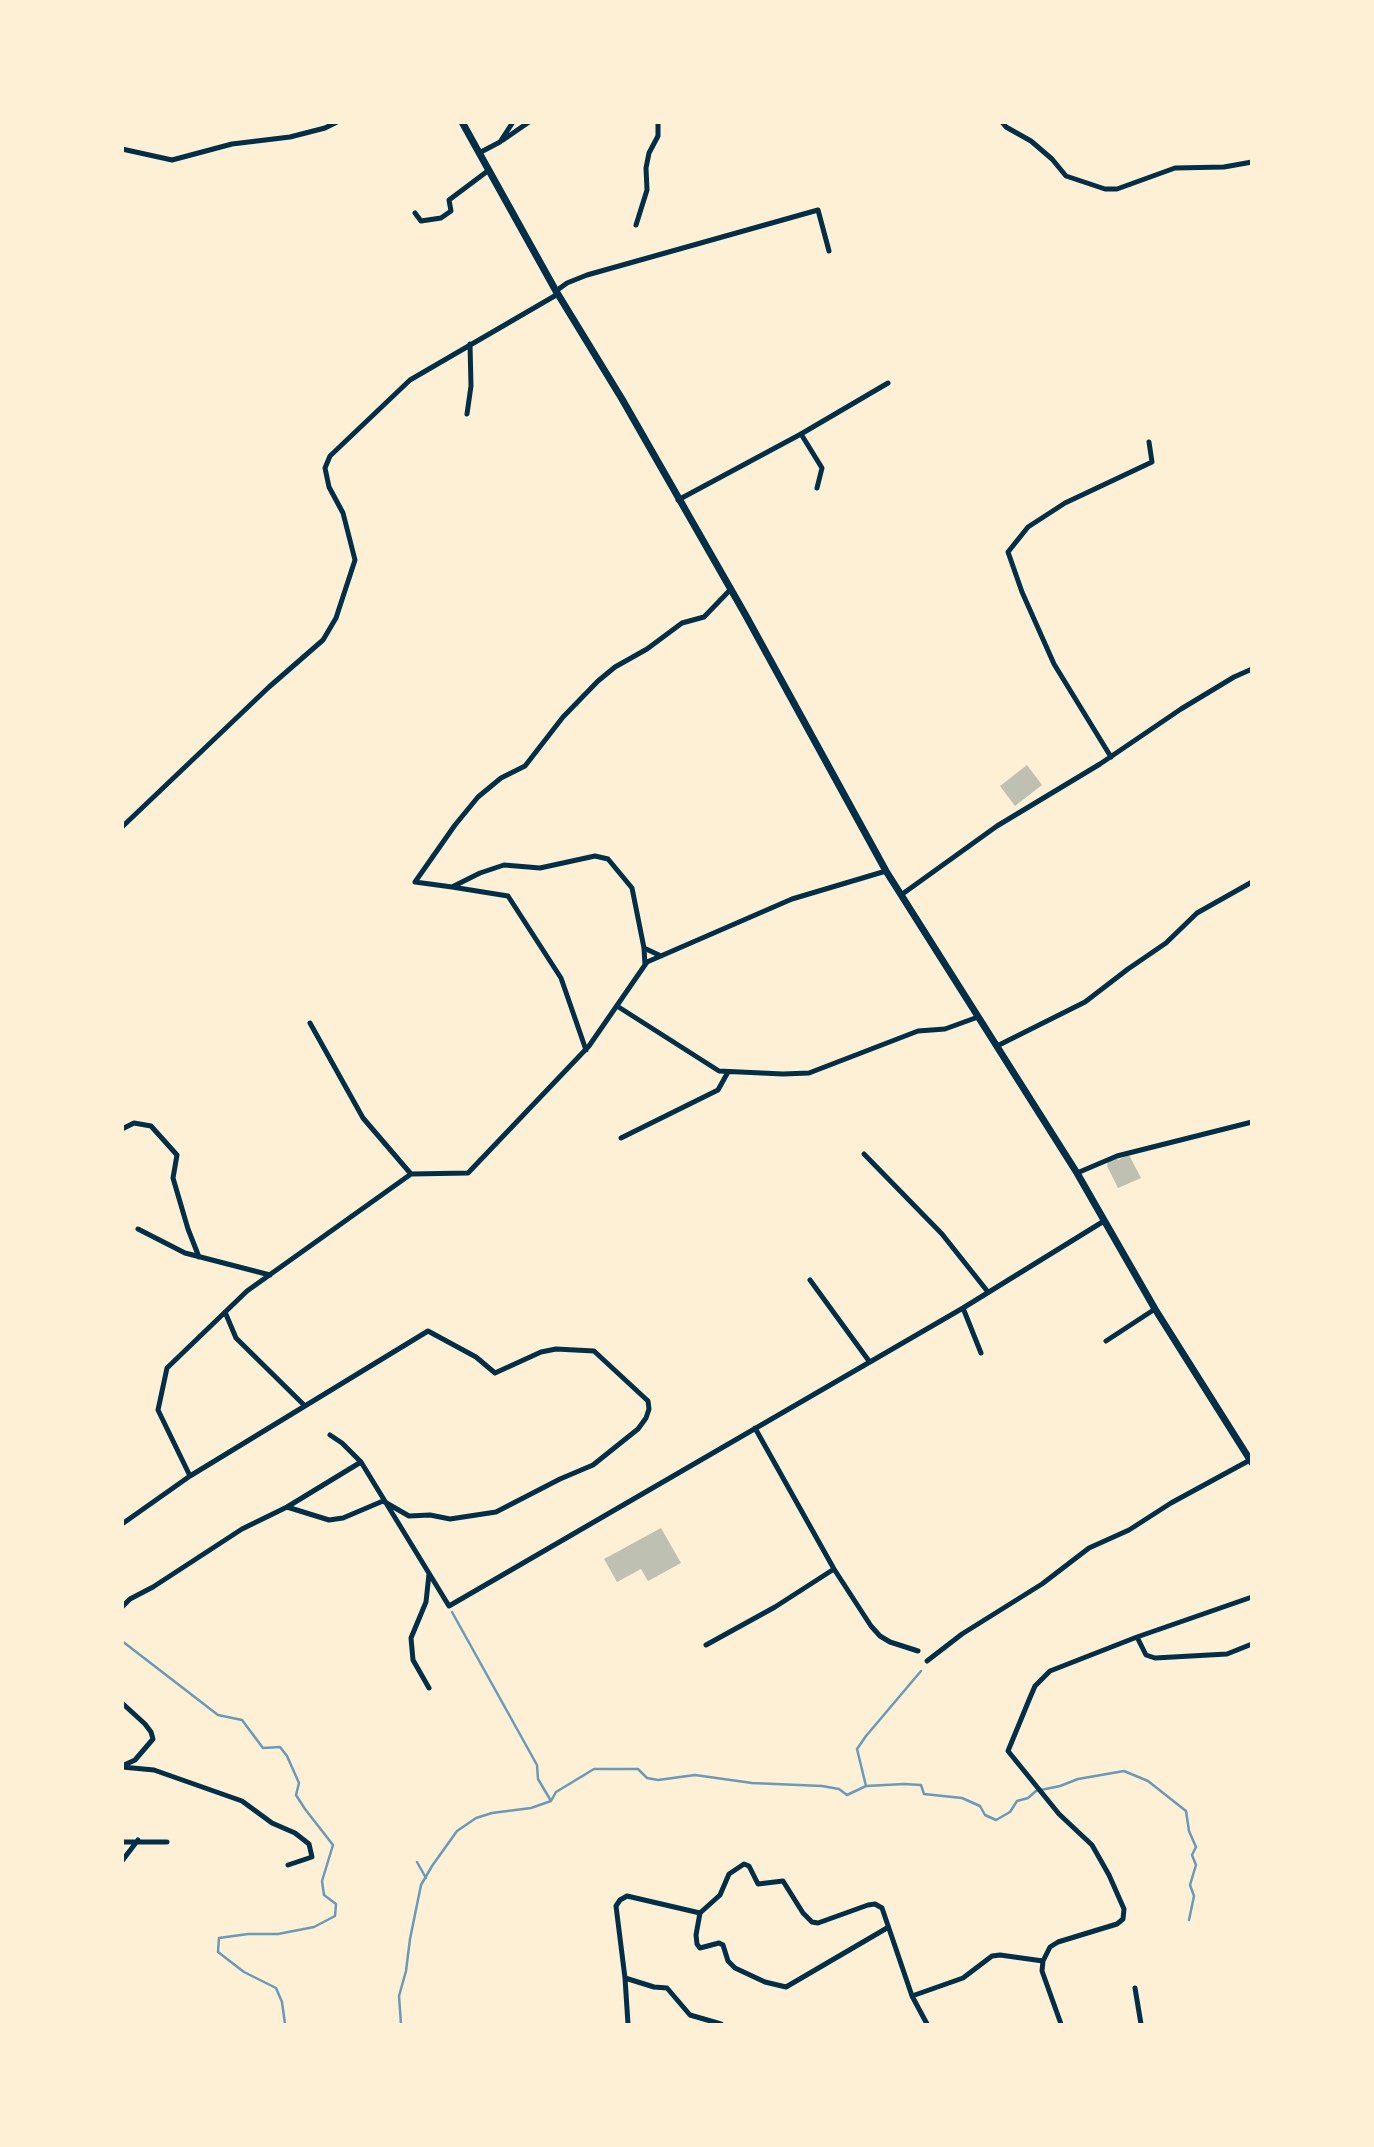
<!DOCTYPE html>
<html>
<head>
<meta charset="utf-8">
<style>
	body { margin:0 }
	#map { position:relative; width:1374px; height:2147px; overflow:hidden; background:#fdf0d5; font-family:Arial,sans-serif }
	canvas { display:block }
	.frame { position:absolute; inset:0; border:124px solid #fdf0d5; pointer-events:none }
</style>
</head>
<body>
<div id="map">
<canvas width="1374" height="2147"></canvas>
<div class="frame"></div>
</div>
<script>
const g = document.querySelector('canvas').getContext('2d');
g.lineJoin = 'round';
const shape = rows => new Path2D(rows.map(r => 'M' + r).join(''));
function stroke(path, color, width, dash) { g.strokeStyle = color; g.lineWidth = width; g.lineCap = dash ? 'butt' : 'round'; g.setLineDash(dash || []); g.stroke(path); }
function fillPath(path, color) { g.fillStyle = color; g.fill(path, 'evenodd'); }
const stream = shape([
	[122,1641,218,1715,242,1720,263,1748,280,1747,287,1756,299,1783,296,1795,305,1809,333,1845,322,1881,324,1895,336,1904,335,1916,314,1927,278,1934,248,1934,219,1938,218,1952,244,1972,276,1988,282,2002,285,2024],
	[866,1786,857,1749,866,1736,921,1671],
	[551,1801,556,1792,594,1769,638,1769,647,1778,658,1780,695,1775,752,1783,822,1786,839,1789,847,1795,866,1786,904,1784,921,1785,924,1794,962,1798,980,1806,985,1815,996,1820,1010,1812,1017,1801,1028,1798,1036,1791,1060,1786,1078,1779,1124,1771,1148,1781,1186,1811,1189,1831,1196,1847,1192,1855,1196,1865,1190,1885,1194,1896,1189,1920],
	[417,1862,426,1878],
	[401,2024,399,1996,406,1971,410,1939,421,1885,432,1866,457,1831,476,1818,492,1813,531,1808,551,1801,538,1779,537,1765,452,1612]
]);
const building = shape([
	[1027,765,1042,785,1015,806,1000,786],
	[1129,1155,1141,1178,1118,1188,1107,1166,1108,1161,1116,1157,1118,1160],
	[661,1528,681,1563,648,1581,641,1569,617,1582,604,1559]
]);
const minor = shape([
	[1002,122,1006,127,1031,141,1052,159,1066,176,1105,189,1117,189,1175,168,1224,167,1252,162],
	[503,140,529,122],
	[122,149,172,160,232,144,290,137,325,128,337,122],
	[479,153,500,142,513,122],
	[415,213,421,221,441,218,451,211,449,200,489,170],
	[636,225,647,190,646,168,649,153,658,136,658,122],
	[556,291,567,283,587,275,818,210,829,251],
	[467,414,471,386,470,344],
	[801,434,822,468,817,488],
	[678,500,801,434,888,383],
	[1111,757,1054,664,1022,592,1008,552,1028,527,1065,503,1152,462,1149,442],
	[122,827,269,687,323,640,336,618,355,560,343,513,329,487,325,468,330,456,410,380,558,294],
	[452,887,508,896,561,978,586,1050],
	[901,895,997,826,1100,764,1181,709,1234,677,1252,669],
	[644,948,661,956],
	[645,965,644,948,632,888,608,859,595,856,540,868,504,865,480,873,452,887,415,882,455,825,478,797,501,778,525,766,563,717,598,681,615,667,647,649,682,623,704,617,730,590],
	[617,1006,719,1071,783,1074,809,1073,918,1031,945,1029,978,1017],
	[310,1023,363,1118,411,1174],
	[997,1046,1085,1002,1128,969,1166,943,1197,913,1252,882],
	[122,1129,134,1123,151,1126,177,1155,173,1178,188,1229,199,1257],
	[621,1138,718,1090,728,1072],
	[864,1154,942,1234,988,1292],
	[1077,1173,1117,1156,1252,1122],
	[138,1229,185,1253,270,1275],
	[810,1280,869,1361],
	[963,1308,981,1353],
	[225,1312,236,1338,304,1405],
	[1106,1341,1155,1309],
	[755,1428,834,1569,871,1626,880,1636,890,1642,918,1651],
	[330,1435,342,1443,361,1462,449,1606,963,1308,1104,1221],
	[190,1476,158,1410,167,1368,247,1291,411,1174,468,1173,589,1046,647,962,792,899,886,871],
	[287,1507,361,1462],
	[122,1524,190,1476,428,1331,476,1357,495,1373,541,1352,556,1349,594,1351,648,1401,649,1409,646,1418,638,1429,593,1465,560,1479,496,1512,450,1519,430,1515,409,1516,383,1501,343,1518,329,1520,287,1507,242,1529,153,1587,130,1599,122,1607],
	[429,1574,426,1602,411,1638,413,1660,429,1688],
	[1137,1637,1146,1655,1155,1658,1227,1654,1252,1644],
	[706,1645,775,1607,834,1569],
	[927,1661,962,1634,1042,1584,1089,1548,1129,1530,1171,1503,1250,1460],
	[122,1703,145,1724,151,1732,153,1739,135,1760,122,1766],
	[122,1767,154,1770,242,1801,272,1823,295,1833,309,1844,312,1857,288,1865],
	[122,1842,167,1842],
	[122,1861,138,1840],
	[700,1913,696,1935,697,1944,700,1948,719,1943,723,1945,728,1961,735,1968,765,1982,786,1987,887,1928],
	[625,1978,654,1987,667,1988,690,2015,721,2024],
	[1135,1988,1141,2024],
	[912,1996,963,1978,992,1956,1000,1955,1043,1961],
	[628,2024,625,1978,616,1906,620,1900,627,1896,700,1913,720,1895,729,1874,744,1864,749,1866,758,1884,783,1881,803,1913,812,1922,818,1923,868,1905,875,1904,882,1908,912,1996,927,2024],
	[1061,2024,1042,1971,1043,1961,1050,1947,1058,1942,1117,1924,1123,1919,1124,1909,1109,1875,1092,1845,1059,1814,1008,1751,1029,1700,1035,1686,1050,1671,1137,1637,1252,1597]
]);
const tertiary = shape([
	[462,122,556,291,622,399,745,614,886,871,1077,1173,1155,1309,1252,1463]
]);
stroke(stream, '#669bbc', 2.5);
fillPath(building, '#bec0b2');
stroke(minor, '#003049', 5);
stroke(tertiary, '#003049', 7);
</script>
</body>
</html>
